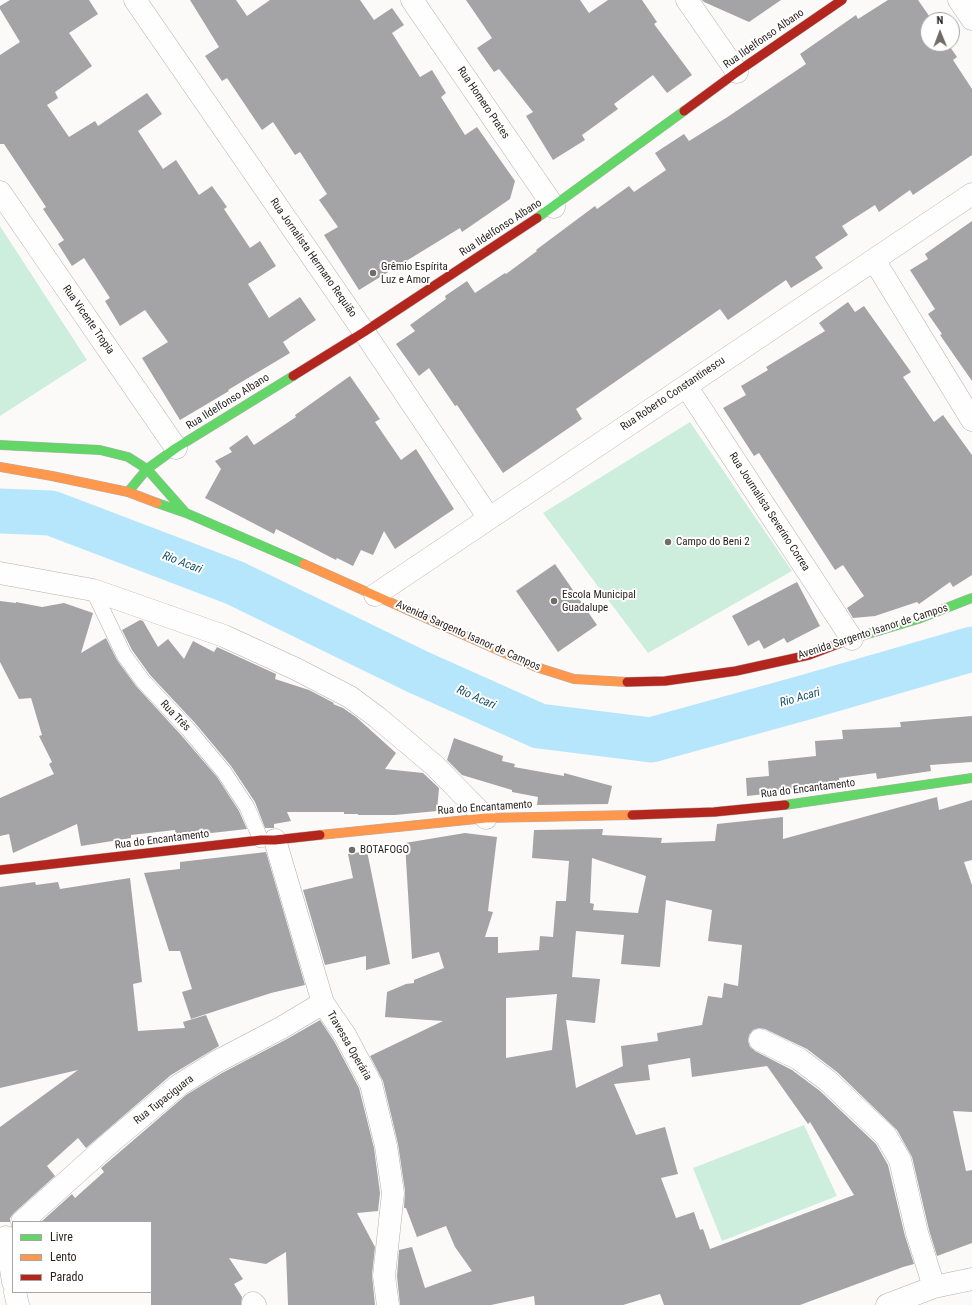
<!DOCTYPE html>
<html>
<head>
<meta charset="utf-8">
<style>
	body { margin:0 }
	#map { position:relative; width:972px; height:1305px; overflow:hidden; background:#fcfaf8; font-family:"Roboto Condensed",sans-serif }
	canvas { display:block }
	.legend { position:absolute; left:12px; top:1221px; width:140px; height:72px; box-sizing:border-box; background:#fff; border:1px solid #a9a5a4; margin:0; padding:5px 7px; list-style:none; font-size:12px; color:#271f1c }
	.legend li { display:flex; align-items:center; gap:8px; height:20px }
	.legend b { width:20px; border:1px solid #a9a5a4 }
	.north { position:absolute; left:920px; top:12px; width:40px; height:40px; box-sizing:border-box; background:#fff; border:1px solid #a9a5a4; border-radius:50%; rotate:359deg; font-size:11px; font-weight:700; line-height:16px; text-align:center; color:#271f1c }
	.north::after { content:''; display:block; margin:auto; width:14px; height:18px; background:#726c69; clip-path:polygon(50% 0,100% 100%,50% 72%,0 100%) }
</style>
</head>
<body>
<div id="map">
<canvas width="972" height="1305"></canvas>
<ul class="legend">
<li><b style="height:5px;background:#63d668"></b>Livre</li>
<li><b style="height:5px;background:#ff974d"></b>Lento</li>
<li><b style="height:5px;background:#b3261e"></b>Parado</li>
</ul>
<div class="north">N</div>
</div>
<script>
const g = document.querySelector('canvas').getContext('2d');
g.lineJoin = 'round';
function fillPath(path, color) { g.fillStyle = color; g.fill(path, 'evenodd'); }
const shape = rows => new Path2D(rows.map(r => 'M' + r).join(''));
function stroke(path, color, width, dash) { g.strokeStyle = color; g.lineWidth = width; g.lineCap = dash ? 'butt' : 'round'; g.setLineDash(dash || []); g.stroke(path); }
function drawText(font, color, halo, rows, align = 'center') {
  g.font = font + ' "Roboto Condensed",sans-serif'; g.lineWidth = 4; g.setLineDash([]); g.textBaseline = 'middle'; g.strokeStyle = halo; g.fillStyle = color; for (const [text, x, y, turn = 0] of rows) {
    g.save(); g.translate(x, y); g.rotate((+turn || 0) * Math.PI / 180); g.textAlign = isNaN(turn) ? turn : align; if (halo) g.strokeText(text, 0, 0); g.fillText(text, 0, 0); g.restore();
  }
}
const green = shape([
	[0,226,87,360,0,416],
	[690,422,792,571,648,653,543,513],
	[804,1125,837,1196,722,1241,693,1168]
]);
const river = shape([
	[0,511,51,513,235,583,418,672,539,726,651,740,803,698,972,649]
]);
const building = shape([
	[10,0,89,0,98,14,69,33,92,66,55,92,58,98,47,105,69,137,95,121,98,126,147,93,162,114,138,131,163,169,176,160,199,195,212,186,227,207,224,209,250,248,260,241,276,266,248,284,269,318,300,297,316,320,283,342,290,353,228,390,229,391,180,420,142,358,168,342,145,310,120,326,105,301,110,298,84,258,72,266,58,244,64,240,43,209,46,207,4,144,0,144,0,55,20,42,0,9,0,6],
	[190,0,236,0,247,16,270,0,360,0,374,20,392,8,404,25,392,33,420,77,432,70,446,93,441,97,465,135,477,127,515,181,510,199,462,232,460,228,359,290,324,235,338,227,319,200,327,194,300,152,295,155,273,122,262,130,227,78,222,81,205,56,219,47],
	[466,0,580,0,589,13,608,0,642,0,657,22,654,24,692,75,667,93,653,75,614,104,618,109,582,135,585,140,553,160,526,116,533,112,499,69,494,72,477,48,492,38],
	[702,0,781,0,749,22,704,2],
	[888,0,918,0,932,20,928,20,928,44,948,44,957,57,953,60,972,89,972,155,913,195,910,190,879,212,875,205,842,226,848,235,815,257,823,268,791,288,786,280,728,320,720,309,576,409,582,419,503,473,457,405,455,406,429,368,419,376,396,344,415,331,410,325,446,299,445,296,467,281,475,293,505,273,506,274,537,251,536,250,595,206,597,209,629,186,634,192,666,170,655,153,684,134,689,141,726,118,806,64,800,54,856,15,858,19],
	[972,221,972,381,940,335,942,334,928,314,935,309,910,270,928,259,925,254],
	[848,302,855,312,864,306,911,372,903,377,934,422,943,415,972,455,972,575,953,587,950,582,919,604,917,602,875,616,853,618,847,608,864,596,843,565,835,570,759,453,754,456,723,408,746,395,741,386,768,370,766,367,825,331,819,323],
	[350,376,380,419,375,422,401,460,416,449,454,509,395,549,384,531,373,555,361,550,353,566,337,558,336,560,276,529,274,534,205,498,221,469,215,461,232,452,229,448,247,435,254,445,296,417,295,415],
	[555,564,597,625,558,652,516,591],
	[797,582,820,626,787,643,784,638,764,649,759,640,748,646,732,616],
	[0,601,16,603,16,602,42,607,64,603,93,613,81,653,106,638,117,660,136,686,181,735,217,777,239,811,247,829,176,837,175,830,131,835,131,838,81,846,77,824,13,853,9,834,0,836,0,798,54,774,49,764,52,762,39,736,42,735,31,698,19,699,0,662],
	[140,620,143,621,158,647,168,639,184,659,193,641,214,652,217,647,276,674,275,679,309,690,334,703,333,704,343,708,356,717,396,753,385,769,423,773,439,788,437,811,395,815,358,815,358,814,344,814,344,812,287,812,291,821,274,824,274,828,265,828,255,802,231,766,195,723,150,675,132,650,122,630],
	[972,716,972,762,930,765,931,771,877,779,876,773,839,778,840,785,791,789,784,790,784,792,747,796,746,778,769,776,768,761,816,756,815,741,843,739,842,730,901,727,900,722],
	[454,738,503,756,502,761,515,764,514,767,564,776,564,773,612,786,608,804,537,805,538,797,512,792,512,790,462,775,447,760],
	[937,797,939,810,972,800,972,860,964,862,972,885,972,1112,953,1111,966,1171,972,1170,972,1243,937,1256,929,1230,912,1157,897,1130,837,1072,807,1049,765,1029,759,1028,753,1030,749,1035,748,1041,750,1047,755,1051,792,1070,820,1091,876,1144,888,1165,905,1236,914,1264,903,1267,800,1305,664,1305,660,1294,623,1305,535,1305,534,1296,491,1305,400,1305,397,1276,399,1250,412,1247,425,1288,472,1271,455,1247,446,1226,417,1237,406,1208,404,1208,405,1191,398,1144,383,1081,370,1056,443,1021,385,1017,387,992,406,984,414,983,414,980,444,968,439,952,412,959,405,843,465,833,497,837,488,911,493,912,485,937,498,937,498,953,539,950,540,936,553,937,556,901,566,901,569,861,532,858,534,830,603,829,602,835,662,838,661,843,715,841,717,824,783,817,783,839],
	[592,858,646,876,638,913,593,910,594,904,590,903],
	[666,900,712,910,708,941,742,945,738,986,724,983,722,998,708,996,702,1025,657,1033,658,1041,621,1046,623,1066,576,1088,566,1020,595,1023,600,979,572,977,576,931,624,935,621,964,660,967],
	[557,994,552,1050,506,1058,506,998],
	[690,1058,692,1077,767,1066,808,1124,810,1122,854,1195,710,1249,703,1229,700,1230,694,1212,676,1218,661,1178,678,1174,665,1127,636,1135,614,1084,650,1080,648,1065],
	[367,851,390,964,366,970,366,956,325,965,303,890,353,878,348,854],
	[266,852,305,985,271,993,191,1019,182,992,192,989,180,951,169,951,144,873,180,869,180,862],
	[130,878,142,982,133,984,138,1031,185,1028,183,1022,206,1015,219,1046,171,1075,86,1148,78,1138,47,1166,55,1176,14,1213,10,1218,10,1222,0,1222,0,1127,78,1070,0,1088,0,887,35,882,36,885,58,882,60,889],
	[320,1020,334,1041,359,1088,374,1148,380,1193,378,1211,357,1213,375,1247,372,1275,375,1305,288,1305,286,1252,266,1264,229,1258,243,1279,234,1284,242,1297,241,1305,151,1305,151,1222,41,1222,72,1194,75,1198,104,1172,101,1168,186,1095,222,1073,287,1039]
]);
const lane = shape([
	[93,590,124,655,143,681,188,729,224,772,247,807,261,840]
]);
const street = shape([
	[135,0,364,332,489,518],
	[412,0,554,207],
	[687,0,737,72],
	[959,0,972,19],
	[0,192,176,448],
	[874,260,972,420],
	[686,386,852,639],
	[0,573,93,590,224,636,296,669,350,697,377,717,435,766,486,818],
	[375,595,972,194],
	[275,840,323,1003,345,1035,371,1084,386,1146,393,1193,384,1276,388,1305],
	[760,1040,799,1059,828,1081,886,1136,900,1160,917,1233,934,1287],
	[22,1222,111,1142,179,1085,216,1062,281,1028,323,1003],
	[6,1237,13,1282],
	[15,1292,18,1305],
	[253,1303,255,1305],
	[887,1305,934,1287,972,1279]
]);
const fast = shape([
	[537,218,684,111],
	[0,445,100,450,128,457,147,469,185,512],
	[128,492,147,469,176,448,293,376],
	[157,503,186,513,304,564],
	[848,640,918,619,972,598],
	[785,805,972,778]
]);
const slow = shape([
	[0,467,52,476,128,492,157,503],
	[304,564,536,667,574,679,627,682],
	[320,835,486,818,632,815]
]);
const jam = shape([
	[684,111,737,72,842,0],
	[293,376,364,332,537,218],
	[627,682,665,681,736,671,809,655,848,640],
	[632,815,714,812,785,805],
	[0,870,261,840,275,840,320,835]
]);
const markers = [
	[373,273,4,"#726c69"],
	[668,542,4,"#726c69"],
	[554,601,4,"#726c69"],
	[352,850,4,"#726c69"]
];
const streetNames = [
	["Rua Ildelfonso Albano",764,39,-35],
	["Rua Homero Prates",483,103,56],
	["Rua Ildelfonso Albano",501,228,-33],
	["Rua Jornalista Hermano Requião",313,258,55],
	["Rua Vicente Tropia",88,320,55],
	["Rua Roberto Constantinescu",673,394,-34],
	["Rua Ildelfonso Albano",228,402,-32],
	["Rua Journalista Severino Correa",769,512,57],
	["Avenida Sargento Isanor de Campos",873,632,-18],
	["Avenida Sargento Isanor de Campos",468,636,24],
	["Rua Três",175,716,46],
	["Rua do Encantamento",808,789,-7],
	["Rua do Encantamento",485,808,-4],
	["Rua do Encantamento",162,840,-7],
	["Travessa Operária",349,1046,60],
	["Rua Tupaciguara",164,1100,-38]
];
const poiNames = [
	["Grêmio Espírita",381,267],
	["Luz e Amor",381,280],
	["Campo do Beni 2",676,542],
	["Escola Municipal",562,595],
	["Guadalupe",562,608],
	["BOTAFOGO",360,850]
];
const waterNames = [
	["Rio Acari",182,563,21],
	["Rio Acari",476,698,24],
	["Rio Acari",800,698,-16]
];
fillPath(green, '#cdeedc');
stroke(river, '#b5e6fc', 45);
fillPath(building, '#a4a3a5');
stroke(lane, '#b4afad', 16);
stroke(street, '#b4afad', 23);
stroke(fast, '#b4afad', 10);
stroke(slow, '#b4afad', 10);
stroke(jam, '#b4afad', 10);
stroke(lane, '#fffefe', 15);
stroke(street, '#fffefe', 22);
stroke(fast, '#63d668', 9);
stroke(slow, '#ff974d', 9);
stroke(jam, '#b3261e', 9);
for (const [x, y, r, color] of markers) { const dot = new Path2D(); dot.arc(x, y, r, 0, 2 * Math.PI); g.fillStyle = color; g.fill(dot); stroke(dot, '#fff', 1.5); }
drawText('11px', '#271f1c', '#fff', streetNames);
drawText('11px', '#271f1c', '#fff', poiNames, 'left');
drawText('italic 12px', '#1a5268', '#fff', waterNames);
</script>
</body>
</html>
